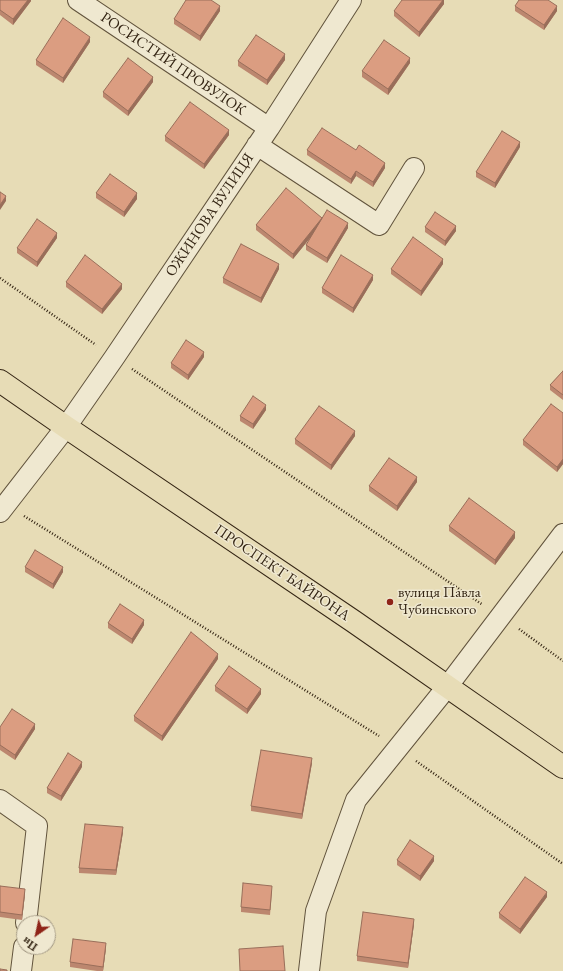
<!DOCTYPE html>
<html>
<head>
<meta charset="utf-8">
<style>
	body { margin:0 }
	#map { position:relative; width:563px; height:971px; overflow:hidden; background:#e7dcb6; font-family:"EB Garamond",serif }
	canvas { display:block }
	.north { position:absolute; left:16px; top:915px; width:40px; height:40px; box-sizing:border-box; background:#efe8d0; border:1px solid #a49a85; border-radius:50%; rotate:214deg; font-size:11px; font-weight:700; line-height:16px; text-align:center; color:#342514 }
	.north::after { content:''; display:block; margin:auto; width:14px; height:18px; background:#8f2418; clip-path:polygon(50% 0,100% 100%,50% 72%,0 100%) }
</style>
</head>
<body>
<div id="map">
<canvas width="563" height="971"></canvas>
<div class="north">Пн</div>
</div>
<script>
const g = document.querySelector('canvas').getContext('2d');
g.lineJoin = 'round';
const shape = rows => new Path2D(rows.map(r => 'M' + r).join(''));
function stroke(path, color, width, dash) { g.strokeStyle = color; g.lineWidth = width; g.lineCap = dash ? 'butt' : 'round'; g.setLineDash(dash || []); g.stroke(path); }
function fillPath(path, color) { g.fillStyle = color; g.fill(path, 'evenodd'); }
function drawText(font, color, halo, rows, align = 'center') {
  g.font = font + ' "EB Garamond",serif'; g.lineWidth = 3; g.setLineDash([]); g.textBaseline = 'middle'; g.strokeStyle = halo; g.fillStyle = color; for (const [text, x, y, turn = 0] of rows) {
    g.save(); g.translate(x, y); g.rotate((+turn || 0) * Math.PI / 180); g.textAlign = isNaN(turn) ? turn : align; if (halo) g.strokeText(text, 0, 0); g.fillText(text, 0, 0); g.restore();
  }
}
const path = shape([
	[0,278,96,345],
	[132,369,483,605],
	[24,516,379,736],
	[519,629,563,661],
	[416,761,563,864]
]);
const street = shape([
	[78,0,269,128],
	[257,145,379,225,414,168],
	[0,512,66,427,114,358,269,128,351,0],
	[0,800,37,826,26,923],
	[21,971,24,947],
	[309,971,316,911,356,800,447,687,563,534]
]);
const primary = shape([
	[0,381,66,427,353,621,563,767]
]);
const wall = shape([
	[0,0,31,0,31,1,13,25,0,15],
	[444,0,444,4,419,37,394,16,394,11],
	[515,6,557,11,544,30,515,11],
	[220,11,200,41,174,24,174,19],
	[90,42,63,83,36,65,36,60],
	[285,60,267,85,238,66,238,61],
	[410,63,388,95,362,77,362,71],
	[153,82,128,116,103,97,103,92],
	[229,135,204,169,165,141,165,136],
	[520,147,495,188,476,177,476,172],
	[307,150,356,150,385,168,373,187,356,176,351,184,307,155],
	[96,193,137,199,124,217,96,198],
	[322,219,348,228,327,263,306,250,306,245,311,237,293,259,256,230,256,225],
	[425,227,456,231,445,246,425,232],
	[57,238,37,267,17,253,17,248],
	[443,264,421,296,391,274,391,269],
	[279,269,261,303,223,283,223,278],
	[373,280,353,313,322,293,322,288],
	[66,282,122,289,102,314,66,287],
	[204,357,188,380,171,368,171,363],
	[563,371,563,400,550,390,550,385],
	[266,410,253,429,240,421,240,416],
	[563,413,563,464,557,472,523,445,523,440],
	[355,436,331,470,295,444,295,439],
	[417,482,397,511,369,491,369,486],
	[449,526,515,538,495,565,449,531],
	[25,567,63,572,53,589,25,572],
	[108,623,144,625,132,644,108,628],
	[218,659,162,741,134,721,134,716],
	[215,686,261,694,247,714,215,691],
	[0,727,35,729,15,760,0,750],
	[312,763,302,819,251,811,251,806],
	[82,767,61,801,47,793,47,788],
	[123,832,116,875,79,873,79,868],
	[397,860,434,861,420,881,397,865],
	[0,886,25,894,22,920,0,917],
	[272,891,270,915,241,912,241,907],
	[547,897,520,934,499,918,499,913],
	[414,924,408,968,357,961,357,956],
	[106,948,103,971,97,971,70,967,70,962]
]);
const shadedWall = shape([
	[28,0,31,0,31,1,13,25,13,19],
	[443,0,444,0,444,4,419,37,419,32],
	[220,6,220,11,200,41,200,36],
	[557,6,557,11,544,30,544,25],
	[90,37,90,42,63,83,63,78],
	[285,54,285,60,267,85,267,80],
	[410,58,410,63,388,95,388,89],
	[153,77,153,82,128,116,128,111],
	[229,130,229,135,204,169,204,164],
	[520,142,520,147,495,188,495,183],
	[385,163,385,168,373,187,373,182],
	[356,171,356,176,351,184,351,179],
	[137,193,137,199,124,217,124,212],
	[6,196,6,201,0,210,0,205],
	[322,218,322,223,293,259,293,254],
	[348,223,348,228,327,263,327,258],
	[456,226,456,231,445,246,445,241],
	[57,233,57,238,37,267,37,262],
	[443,259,443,264,421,296,421,291],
	[279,264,279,269,261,303,261,298],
	[373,275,373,280,353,313,353,308],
	[122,284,122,289,102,314,102,309],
	[204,352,204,357,188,380,188,375],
	[266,405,266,410,253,429,253,424],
	[355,431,355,436,331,470,331,465],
	[563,459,563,464,557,472,557,467],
	[417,477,417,482,397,511,397,506],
	[515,532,515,538,495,565,495,560],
	[63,567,63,572,53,589,53,584],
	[144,620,144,625,132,644,132,639],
	[218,654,218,659,162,741,162,736],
	[261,689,261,694,247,714,247,709],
	[35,724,35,729,15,760,15,755],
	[312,758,312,763,302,819,302,814],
	[82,762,82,767,61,801,61,796],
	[123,827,123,832,116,875,116,870],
	[434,856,434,861,420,881,420,876],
	[25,889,25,894,22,920,22,915],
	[547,892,547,897,520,934,520,929],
	[414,919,414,924,408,968,408,963],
	[106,943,106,948,103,971,103,967]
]);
const building = shape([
	[0,0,28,0,13,19,0,10,0,0],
	[186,0,211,0,220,6,200,36,174,19,186,0],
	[402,0,443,0,419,32,394,11,402,0],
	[519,0,548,0,557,6,544,25,515,6,519,0],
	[63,18,90,37,63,78,36,60,63,18],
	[256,35,285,54,267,80,238,61,256,35],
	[384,40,410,58,388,89,362,71,384,40],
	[128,58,153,77,128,111,103,92,128,58],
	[190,102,229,130,204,164,165,136,190,102],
	[322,128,356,150,359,145,385,163,373,182,356,171,351,179,307,150,322,128],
	[502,131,520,142,495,183,476,172,502,131],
	[110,174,137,193,124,212,96,193,110,174],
	[286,188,322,218,293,254,256,225,286,188],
	[0,192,6,196,0,205,0,192],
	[327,210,348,223,327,258,306,245,327,210],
	[435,212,456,226,445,241,425,227,435,212],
	[37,219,57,233,37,262,17,248,37,219],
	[413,237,443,259,421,291,391,269,413,237],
	[241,244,279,264,261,298,223,278,241,244],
	[85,255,122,284,102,309,66,282,85,255],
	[341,255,373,275,353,308,322,288,341,255],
	[186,340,204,352,188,375,171,363,186,340],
	[563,371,563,395,550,385,563,371],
	[253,396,266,405,253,424,240,416,253,396],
	[551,404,563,413,563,459,557,467,523,440,551,404],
	[319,406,355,431,331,465,295,439,319,406],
	[389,458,417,477,397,506,369,486,389,458],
	[469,498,515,532,495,560,449,526,469,498],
	[35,550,63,567,53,584,25,567,35,550],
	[120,604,144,620,132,639,108,623,120,604],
	[191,632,218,654,162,736,134,716,191,632],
	[229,666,261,689,247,709,215,686,229,666],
	[12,709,35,724,15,755,0,745,0,727,12,709],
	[261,750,312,758,302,814,251,806,261,750],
	[68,753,82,762,61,796,47,788,68,753],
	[85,824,123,827,116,870,79,868,85,824],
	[410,840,434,856,420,876,397,860,410,840],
	[525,877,547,892,520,929,499,913,525,877],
	[243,883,272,886,270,910,241,907,243,883],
	[0,886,25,889,22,915,0,912,0,886],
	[363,912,414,919,408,963,357,956,363,912],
	[73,939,106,943,103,967,70,962,73,939],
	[283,946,285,971,240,971,239,949,283,946],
	[0,969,7,970,7,971,0,971,0,969]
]);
const markers = [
	[390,602,4,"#8f2418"]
];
const streetNames = [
	["РОСИСТИЙ ПРОВУЛОК",173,64,34],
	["ОЖИНОВА ВУЛИЦЯ",210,215,-56],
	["ПРОСПЕКТ БАЙРОНА",282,573,34]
];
const poiNames = [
	["вулиця Павла",398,593],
	["Чубинського",398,610]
];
stroke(street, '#61533c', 22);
stroke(primary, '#342514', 24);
stroke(path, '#342514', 2.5, [1, 2]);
stroke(street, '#efe8d0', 20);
stroke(primary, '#e7dcb6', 22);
fillPath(wall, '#bc876f');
fillPath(shadedWall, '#996e5a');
fillPath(building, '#db9d81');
stroke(building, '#996e5a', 1);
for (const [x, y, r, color] of markers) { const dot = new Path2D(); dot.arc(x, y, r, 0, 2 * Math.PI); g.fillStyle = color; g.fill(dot); stroke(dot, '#efe8d0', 1.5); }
drawText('15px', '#342514', '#efe8d0', streetNames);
drawText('15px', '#342514', '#efe8d0', poiNames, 'left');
</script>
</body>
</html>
